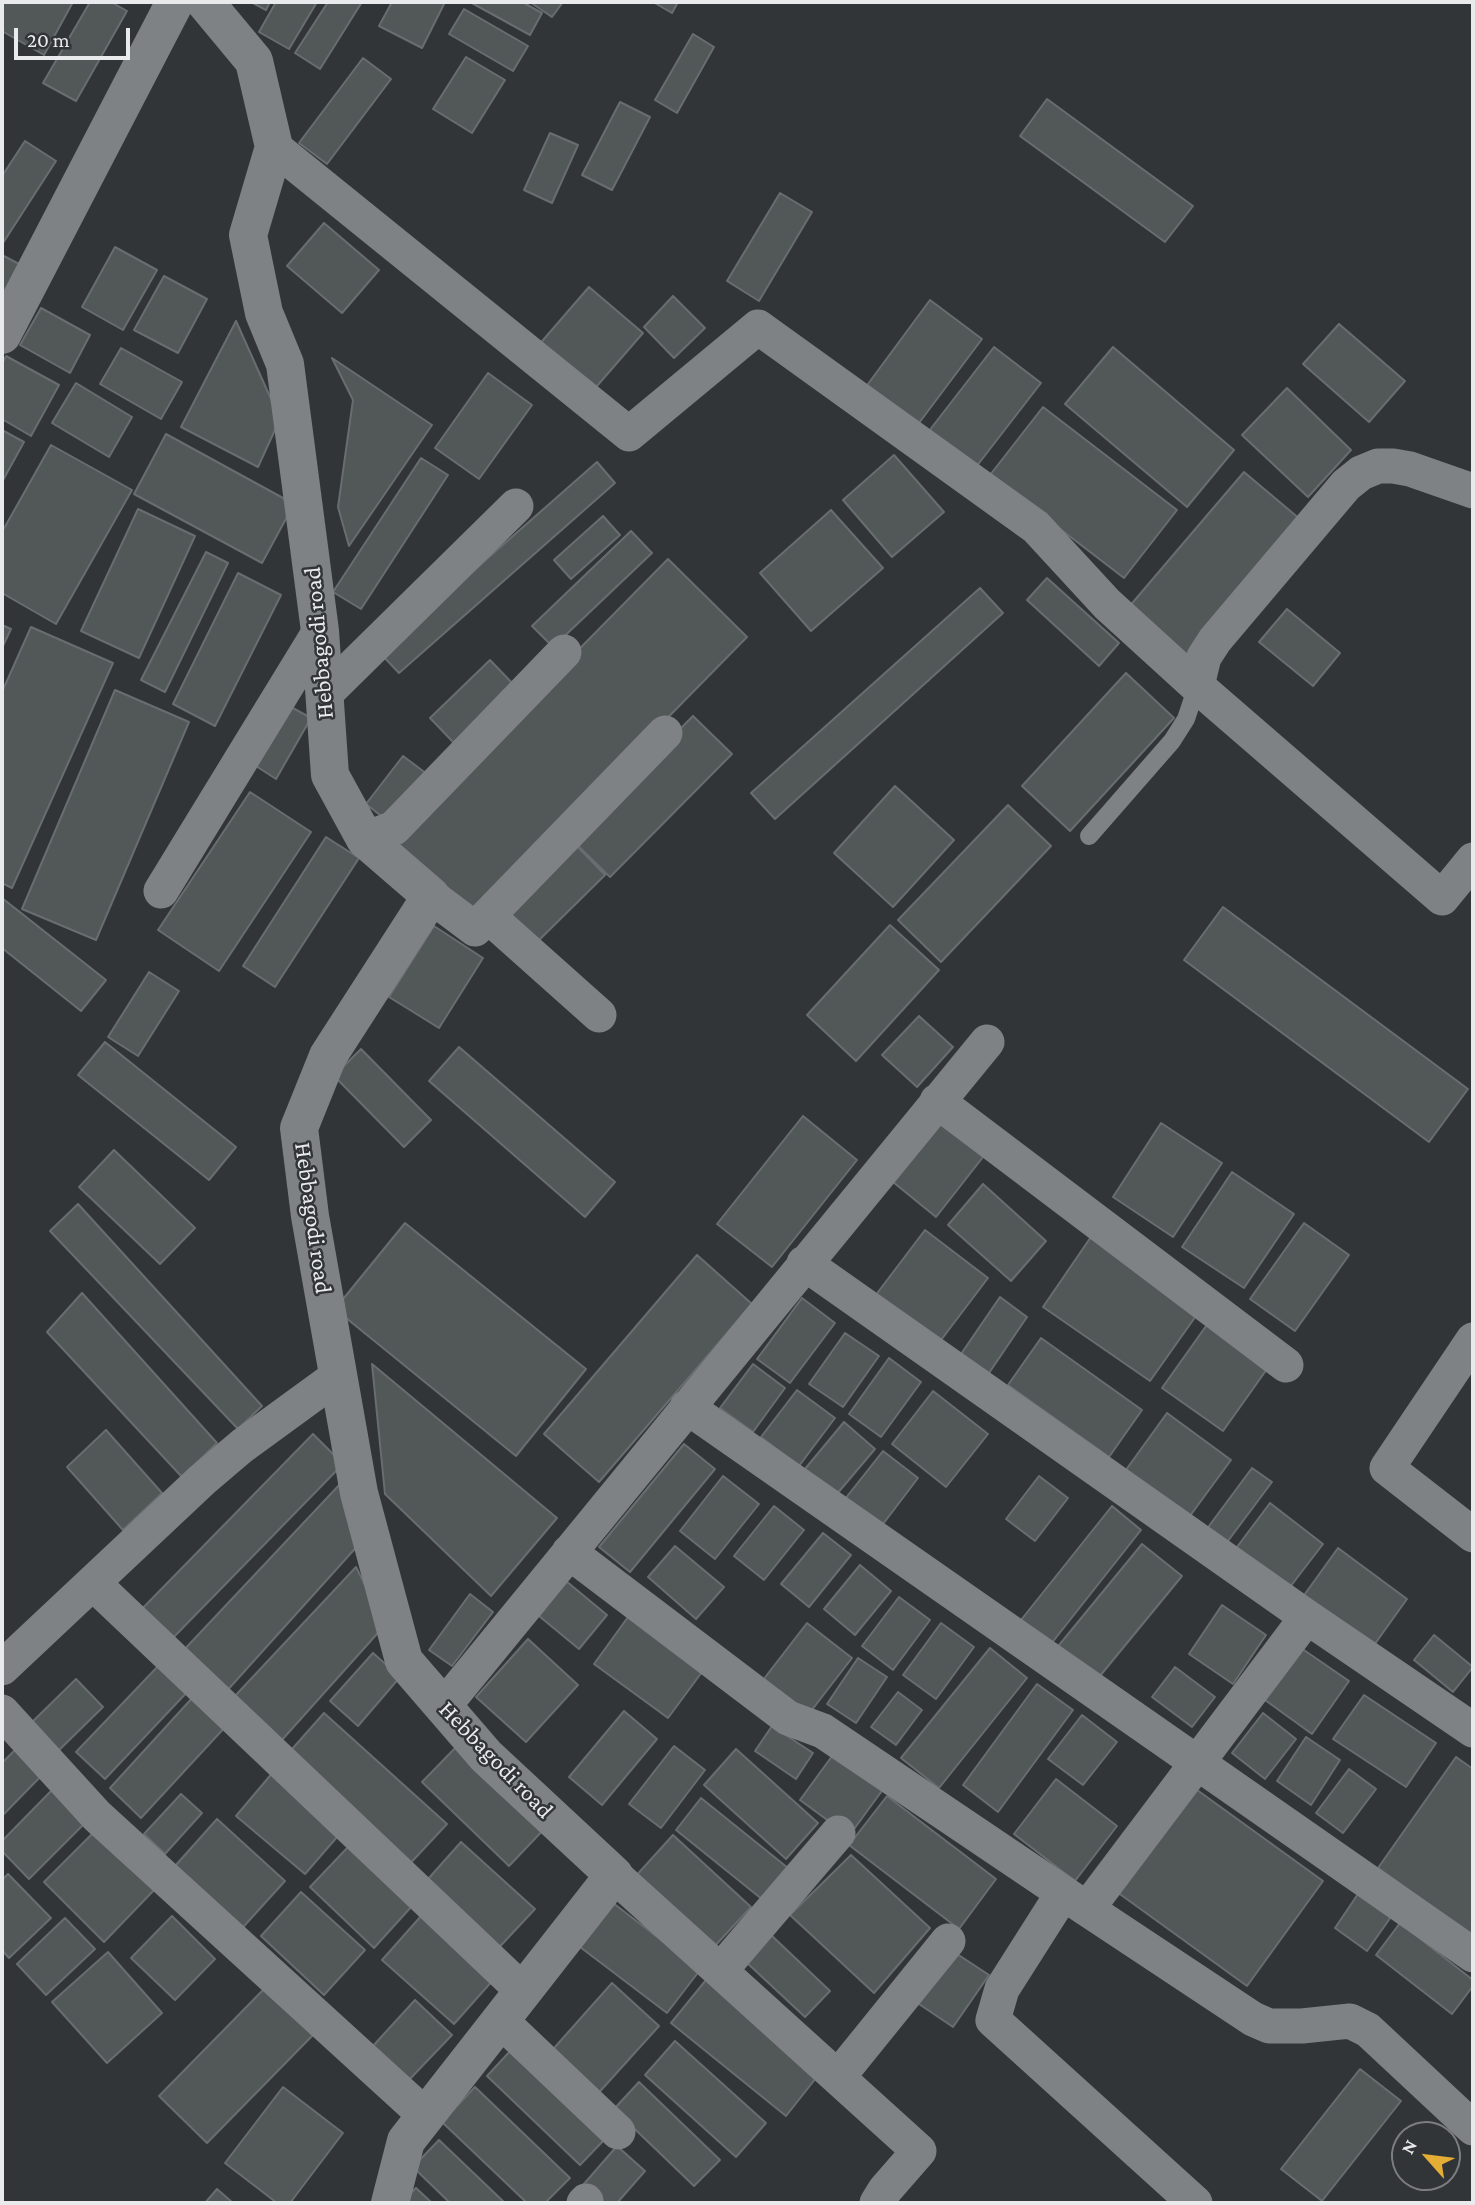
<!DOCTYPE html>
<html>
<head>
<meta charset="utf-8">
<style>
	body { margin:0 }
	#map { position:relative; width:1475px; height:2205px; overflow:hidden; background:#323538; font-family:"Crimson Pro",serif }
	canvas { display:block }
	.frame { position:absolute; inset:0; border:4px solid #e8eaec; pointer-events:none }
	.north { position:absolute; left:1391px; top:2121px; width:70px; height:70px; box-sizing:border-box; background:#323538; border:2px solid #7b7d80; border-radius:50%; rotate:298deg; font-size:19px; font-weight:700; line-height:28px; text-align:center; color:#e8eaec }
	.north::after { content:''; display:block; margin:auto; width:24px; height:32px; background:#e4ae35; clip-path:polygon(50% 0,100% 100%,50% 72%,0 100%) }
	.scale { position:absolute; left:14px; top:28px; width:116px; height:32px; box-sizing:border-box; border:4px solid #e8eaec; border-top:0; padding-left:9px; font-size:21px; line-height:24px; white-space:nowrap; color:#e8eaec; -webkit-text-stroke:5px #323538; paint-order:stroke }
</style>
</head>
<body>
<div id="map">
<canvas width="1475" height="2205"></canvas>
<div class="frame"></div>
<div class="north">N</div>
<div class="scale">20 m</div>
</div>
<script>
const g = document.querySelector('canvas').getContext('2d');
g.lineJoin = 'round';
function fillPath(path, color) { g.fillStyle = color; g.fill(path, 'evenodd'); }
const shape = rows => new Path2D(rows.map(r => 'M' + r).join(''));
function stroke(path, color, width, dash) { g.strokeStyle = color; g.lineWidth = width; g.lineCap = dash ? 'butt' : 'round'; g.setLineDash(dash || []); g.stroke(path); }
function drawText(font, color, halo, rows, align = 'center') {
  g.font = font + ' "Crimson Pro",serif'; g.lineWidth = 5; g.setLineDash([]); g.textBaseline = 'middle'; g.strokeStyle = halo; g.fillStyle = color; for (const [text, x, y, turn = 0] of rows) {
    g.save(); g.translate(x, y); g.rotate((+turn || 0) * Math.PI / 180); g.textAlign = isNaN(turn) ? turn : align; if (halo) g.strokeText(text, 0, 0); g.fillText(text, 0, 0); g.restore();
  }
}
const building = shape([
	[3,2,73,2,44,55,2,31,3,2],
	[90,2,111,2,127,11,76,101,43,83,90,2],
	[251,2,270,2,266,10,251,2],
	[276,2,317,2,289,49,259,32,276,2],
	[328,2,362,2,320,69,295,53,328,2],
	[392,2,445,2,422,48,379,26,392,2],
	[470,2,522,2,542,13,530,35,470,2],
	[530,2,563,2,552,17,530,2],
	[653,2,678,2,672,13,653,2],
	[464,9,528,46,513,71,449,34,464,9],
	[693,34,714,47,677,113,655,100,693,34],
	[466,57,505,80,472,133,433,109,466,57],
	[363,58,391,79,327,164,299,143,363,58],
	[1047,99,1193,206,1165,242,1020,136,1047,99],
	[620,102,650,117,612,190,582,175,620,102],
	[550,133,578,145,552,203,524,190,550,133],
	[25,141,56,161,3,243,2,176,25,141],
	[780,193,812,212,759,301,727,281,780,193],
	[324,223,379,270,342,313,287,266,324,223],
	[115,247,157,270,123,330,82,307,115,247],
	[2,255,21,265,2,303,2,255],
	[164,276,207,299,178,353,134,330,164,276],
	[589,287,643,333,590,394,537,347,589,287],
	[673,296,705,328,674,358,644,327,673,296],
	[930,300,982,339,916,427,865,388,930,300],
	[41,308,90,335,70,373,20,345,41,308],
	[236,321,280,419,258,467,181,427,236,321],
	[1339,324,1405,381,1369,422,1303,364,1339,324],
	[994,347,1041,383,976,467,929,431,994,347],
	[1113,347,1234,450,1187,507,1065,404,1113,347],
	[121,348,182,382,161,419,100,384,121,348],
	[6,356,59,385,31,436,2,419,2,364,6,356],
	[332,358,432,425,349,546,338,507,353,400,332,358],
	[488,373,532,405,479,479,435,448,488,373],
	[76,383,132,417,109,457,52,423,76,383],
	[1287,388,1351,450,1308,497,1242,435,1287,388],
	[1043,407,1177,510,1124,578,990,475,1043,407],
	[2,430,24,442,2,482,2,430],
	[166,434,294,504,262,563,134,494,166,434],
	[51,445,132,490,56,624,2,593,2,532,51,445],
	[894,455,944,512,892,557,843,500,894,455],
	[421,458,448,475,361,609,333,592,421,458],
	[597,462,615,483,399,673,380,653,597,462],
	[1244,472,1301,520,1185,657,1128,608,1244,472],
	[138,509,195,536,139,658,81,631,138,509],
	[831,510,883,568,811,631,760,573,831,510],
	[603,516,620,535,571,579,554,560,603,516],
	[631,531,652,553,553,647,532,626,631,531],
	[206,552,228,563,165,692,141,680,206,552],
	[668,559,747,637,468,921,389,842,668,559],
	[238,573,281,595,215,726,173,704,238,573],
	[1047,578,1119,643,1099,666,1027,600,1047,578],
	[980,588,1003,613,775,819,751,793,980,588],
	[1287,609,1340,653,1313,686,1259,642,1287,609],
	[2,625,11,629,2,648,2,625],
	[31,627,113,663,12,888,2,883,2,692,31,627],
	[490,660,514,685,454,743,430,718,490,660],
	[1126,673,1174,718,1070,831,1022,786,1126,673],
	[115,690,189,722,96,940,22,909,115,690],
	[291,707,311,718,276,779,256,766,291,707],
	[693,716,732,754,610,877,571,839,693,716],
	[403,756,427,774,390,823,366,804,403,756],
	[895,786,954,840,893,907,834,853,895,786],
	[250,792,311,832,219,971,158,930,250,792],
	[1008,805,1051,846,941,962,898,920,1008,805],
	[326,837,359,858,275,987,243,966,326,837],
	[571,840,605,875,531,948,497,912,571,840],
	[2,898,106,980,81,1011,2,948,2,898],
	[1223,907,1468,1089,1429,1142,1184,960,1223,907],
	[890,925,939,970,856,1061,807,1015,890,925],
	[434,926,483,958,439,1028,389,997,434,926],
	[149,972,179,991,138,1056,108,1037,149,972],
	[919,1016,953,1047,917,1087,882,1055,919,1016],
	[105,1042,236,1147,209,1180,78,1075,105,1042],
	[459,1047,615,1182,585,1217,429,1081,459,1047],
	[361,1049,431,1120,404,1147,334,1076,361,1049],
	[803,1116,857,1160,772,1267,717,1224,803,1116],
	[944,1118,987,1152,936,1217,893,1182,944,1118],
	[1161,1123,1222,1163,1173,1237,1113,1197,1161,1123],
	[114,1150,195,1228,160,1264,79,1187,114,1150],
	[1232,1172,1294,1214,1244,1288,1182,1247,1232,1172],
	[983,1184,1046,1241,1011,1281,948,1225,983,1184],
	[78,1204,262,1406,238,1429,50,1231,78,1204],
	[405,1223,586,1369,516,1456,335,1309,405,1223],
	[1304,1223,1349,1255,1295,1331,1250,1299,1304,1223],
	[925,1230,988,1278,935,1348,872,1300,925,1230],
	[1095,1231,1203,1306,1150,1381,1043,1307,1095,1231],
	[697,1255,752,1304,599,1482,544,1434,697,1255],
	[82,1293,217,1443,182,1477,47,1332,82,1293],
	[1000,1297,1027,1317,989,1373,961,1354,1000,1297],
	[802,1298,835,1323,790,1383,757,1359,802,1298],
	[1211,1319,1272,1362,1223,1431,1162,1388,1211,1319],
	[845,1333,879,1356,843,1407,809,1384,845,1333],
	[1041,1338,1142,1410,1109,1457,1008,1385,1041,1338],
	[889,1358,921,1382,881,1437,849,1414,889,1358],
	[372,1364,557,1518,491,1596,385,1494,372,1364],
	[753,1364,785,1388,753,1432,720,1408,753,1364],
	[797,1390,835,1418,799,1466,761,1437,797,1390],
	[933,1391,988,1434,946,1487,892,1444,933,1391],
	[1167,1413,1231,1460,1187,1520,1123,1474,1167,1413],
	[844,1422,875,1449,836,1495,805,1469,844,1422],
	[106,1430,162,1493,123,1530,67,1467,106,1430],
	[313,1434,343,1464,165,1646,135,1616,313,1434],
	[684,1444,715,1469,630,1572,599,1547,684,1444],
	[883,1451,918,1478,877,1532,841,1504,883,1451],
	[1252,1468,1272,1482,1225,1545,1206,1530,1252,1468],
	[723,1476,759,1504,715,1559,680,1531,723,1476],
	[1039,1476,1068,1498,1035,1541,1006,1519,1039,1476],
	[342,1482,361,1542,224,1694,181,1653,342,1482],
	[1270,1503,1323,1544,1287,1591,1234,1551,1270,1503],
	[774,1506,804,1530,764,1580,734,1556,774,1506],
	[1112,1506,1141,1530,1051,1644,1021,1620,1112,1506],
	[823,1533,851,1555,809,1607,781,1584,823,1533],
	[1142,1544,1182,1576,1095,1682,1055,1650,1142,1544],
	[675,1546,724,1587,696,1619,648,1577,675,1546],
	[1338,1548,1407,1599,1372,1648,1302,1598,1338,1548],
	[860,1565,891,1591,855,1635,824,1609,860,1565],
	[356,1567,385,1625,281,1741,234,1697,356,1567],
	[566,1581,607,1615,579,1649,539,1616,566,1581],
	[470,1594,493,1612,452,1666,429,1650,470,1594],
	[899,1597,930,1620,893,1670,862,1646,899,1597],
	[1222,1605,1266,1635,1233,1684,1189,1654,1222,1605],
	[628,1617,702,1672,668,1718,594,1664,628,1617],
	[807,1623,852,1658,808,1715,763,1680,807,1623],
	[941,1623,974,1647,936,1699,903,1675,941,1623],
	[1434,1635,1473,1667,1453,1692,1414,1660,1434,1635],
	[528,1639,578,1685,526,1742,476,1697,528,1639],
	[990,1648,1027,1678,939,1788,901,1758,990,1648],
	[1301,1648,1349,1681,1312,1734,1265,1700,1301,1648],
	[373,1653,400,1677,358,1726,330,1701,373,1653],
	[858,1658,887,1677,856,1723,827,1704,858,1658],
	[162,1662,190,1689,105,1779,76,1752,162,1662],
	[1175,1667,1215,1697,1192,1727,1152,1697,1175,1667],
	[76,1679,103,1707,51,1758,24,1730,76,1679],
	[1037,1684,1073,1710,998,1812,963,1785,1037,1684],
	[898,1692,922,1710,896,1745,871,1727,898,1692],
	[1364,1695,1436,1743,1406,1787,1333,1739,1364,1695],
	[194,1696,227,1725,141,1818,110,1788,194,1696],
	[624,1711,657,1739,602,1805,569,1777,624,1711],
	[324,1713,447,1824,405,1869,285,1757,324,1713],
	[1263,1713,1296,1739,1265,1779,1232,1753,1263,1713],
	[1082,1715,1117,1742,1083,1785,1048,1759,1082,1715],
	[772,1726,813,1753,796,1779,755,1751,772,1726],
	[1306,1737,1340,1760,1311,1805,1277,1781,1306,1737],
	[462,1741,548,1825,509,1866,422,1782,462,1741],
	[20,1745,47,1770,2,1816,2,1763,20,1745],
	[674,1746,705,1770,661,1828,629,1804,674,1746],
	[736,1749,818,1823,786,1859,704,1785,736,1749],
	[835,1752,884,1788,849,1836,800,1800,835,1752],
	[1456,1757,1473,1769,1473,1936,1378,1868,1456,1757],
	[1349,1769,1376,1789,1343,1833,1316,1813,1349,1769],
	[274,1771,344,1829,305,1874,236,1816,274,1771],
	[1056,1779,1117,1826,1075,1881,1014,1834,1056,1779],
	[1193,1787,1323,1881,1247,1986,1117,1892,1193,1787],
	[52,1790,85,1823,29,1879,2,1851,2,1841,52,1790],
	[181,1794,202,1813,165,1854,144,1834,181,1794],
	[887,1796,996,1879,959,1929,849,1845,887,1796],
	[701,1798,788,1868,763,1900,676,1830,701,1798],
	[217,1819,285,1881,235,1936,167,1875,217,1819],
	[98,1828,157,1887,104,1942,44,1882,98,1828],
	[673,1835,751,1907,712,1949,634,1878,673,1835],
	[461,1842,535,1909,492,1955,420,1888,461,1842],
	[349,1846,412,1906,374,1948,310,1887,349,1846],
	[851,1855,930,1928,874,1993,790,1915,851,1855],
	[8,1874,51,1918,9,1958,2,1950,2,1880,8,1874],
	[1360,1891,1393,1914,1367,1951,1335,1928,1360,1891],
	[301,1892,365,1950,324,1995,261,1936,301,1892],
	[613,1903,700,1970,667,2013,580,1947,613,1903],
	[422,1915,494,1979,454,2024,382,1960,422,1915],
	[172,1916,215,1959,175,2000,131,1958,172,1916],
	[65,1918,95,1949,46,1995,17,1964,65,1918],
	[1400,1923,1473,1980,1473,1986,1452,2014,1376,1955,1400,1923],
	[770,1934,830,1991,805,2017,745,1961,770,1934],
	[951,1950,989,1975,953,2027,916,2002,951,1950],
	[108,1952,162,2013,107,2063,52,2002,108,1952],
	[706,1980,820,2073,786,2116,671,2023,706,1980],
	[612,1983,659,2026,594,2098,547,2056,612,1983],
	[264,1989,313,2035,207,2143,159,2096,264,1989],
	[415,2000,452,2035,408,2081,372,2047,415,2000],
	[675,2041,766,2123,736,2157,645,2075,675,2041],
	[513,2048,606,2138,580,2165,487,2076,513,2048],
	[1360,2069,1401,2101,1322,2201,1281,2169,1360,2069],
	[639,2082,720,2160,694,2186,614,2109,639,2082],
	[283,2087,343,2133,290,2203,277,2203,225,2163,283,2087],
	[475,2087,570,2178,545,2203,527,2203,442,2122,475,2087],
	[439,2140,505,2203,450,2203,413,2167,439,2140],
	[617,2146,645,2171,617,2203,604,2203,583,2185,617,2146],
	[416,2188,432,2203,401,2203,416,2188],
	[217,2189,233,2203,205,2203,217,2189]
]);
const service = shape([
	[1089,836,1172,741,1186,719,1197,686]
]);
const minor = shape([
	[274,147,629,434,758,327,1036,527,1107,604,1197,686,1442,898,1473,860],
	[1197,686,1204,657,1215,640,1346,485,1361,473,1378,466,1393,466,1410,469,1473,491],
	[325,694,516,506],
	[365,839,394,828,564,652],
	[161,891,320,631],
	[431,896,475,929,665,733],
	[488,916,599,1015],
	[937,1101,1286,1365],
	[804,1263,1307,1617,1473,1730],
	[1473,1340,1387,1468,1473,1535],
	[687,1407,1473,1955],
	[569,1552,788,1718,823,1731,1087,1909,1307,1617],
	[93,1583,523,1991],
	[2,1668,202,1480,242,1446,338,1376],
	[443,1707,987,1042],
	[2,1712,97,1816,426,2116],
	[614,1875,919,2151,885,2190,877,2203],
	[1063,1893,1002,1989,993,2020,1195,2203],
	[1087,1909,1253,2019,1269,2026,1302,2026,1350,2021,1368,2030,1473,2128],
	[720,1971,838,1833],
	[500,2020,618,2132],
	[838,2077,948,1941],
	[584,2203,586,2201]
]);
const tertiary = shape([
	[205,2,254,61,274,147,248,235,264,313,285,364,320,631,330,775,365,839,431,896,328,1056,299,1128,310,1216,359,1493,404,1661,486,1756,614,1875,406,2141,390,2203],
	[2,335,175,2]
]);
const streetNames = [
	["Hebbagodi road",319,643,-95],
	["Hebbagodi road",313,1218,82],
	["Hebbagodi road",496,1760,46]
];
fillPath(building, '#525758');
stroke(building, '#686d6f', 2);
stroke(service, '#7f8285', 18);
stroke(minor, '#7f8285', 35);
stroke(tertiary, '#7f8285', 38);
drawText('24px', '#e8eaec', '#323538', streetNames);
</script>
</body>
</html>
